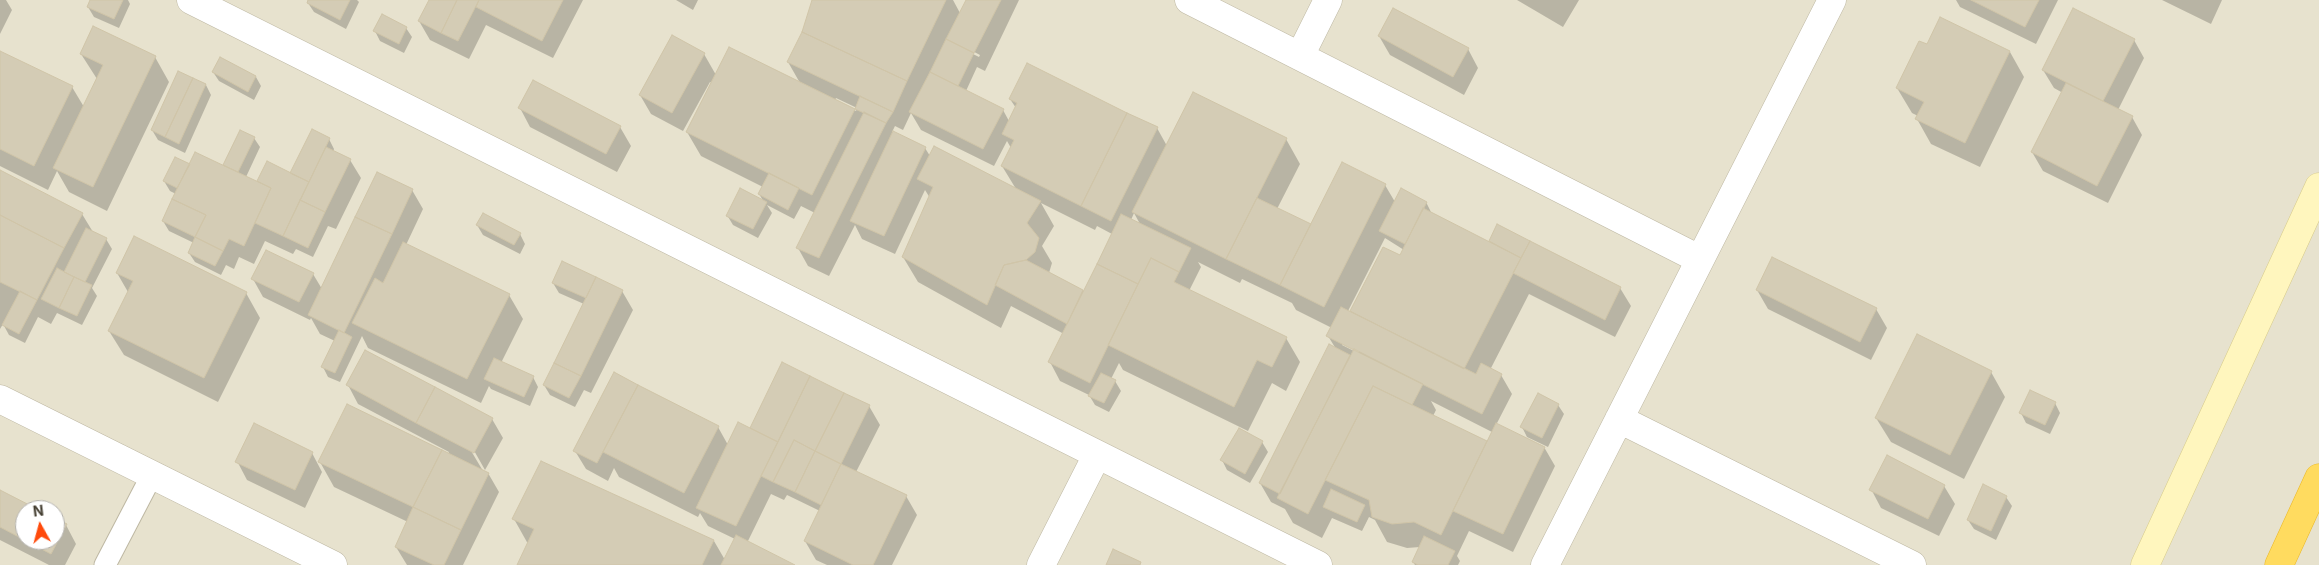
<!DOCTYPE html>
<html>
<head>
<meta charset="utf-8">
<style>
	body { margin:0 }
	#map { position:relative; width:2319px; height:565px; overflow:hidden; background:#f2efe1; font-family:Inter,sans-serif }
	canvas { display:block }
	.north { position:absolute; left:15px; top:500px; width:50px; height:50px; box-sizing:border-box; background:#fff; border:1px solid #b4b2ad; border-radius:50%; rotate:353deg; font-size:14px; font-weight:700; line-height:20px; text-align:center; color:#443e31 }
	.north::after { content:''; display:block; margin:auto; width:18px; height:22px; background:#ff4a0b; clip-path:polygon(50% 0,100% 100%,50% 72%,0 100%) }
</style>
</head>
<body>
<div id="map">
<canvas width="2319" height="565"></canvas>
<div class="north">N</div>
</div>
<script>
const g = document.querySelector('canvas').getContext('2d');
g.lineJoin = 'round';
function fillPath(path, color) { g.fillStyle = color; g.fill(path, 'evenodd'); }
const shape = rows => new Path2D(rows.map(r => 'M' + r).join(''));
function stroke(path, color, width, dash) { g.strokeStyle = color; g.lineWidth = width; g.lineCap = dash ? 'butt' : 'round'; g.setLineDash(dash || []); g.stroke(path); }
const residential = shape([
	[0,0,2319,0,2319,565,0,565],
	[25,510,55,510,55,540,25,540]
]);
const shadow = shape([
	[0,0,6,0,12,10,0,34],
	[91,0,128,0,130,4,119,28,94,17,88,7],
	[309,0,357,0,359,2,346,29,314,12,308,3],
	[430,0,583,0,553,58,486,25,469,59,430,40,419,21],
	[676,0,698,0,693,10],
	[814,0,953,0,960,13,967,0,1019,0,985,71,977,67,966,91,1003,110,1009,121,1016,108,1010,99,1157,128,1167,146,1286,139,1300,164,1277,209,1311,226,1385,185,1395,202,1426,202,1432,214,1492,244,1490,241,1620,288,1631,306,1615,337,1529,294,1490,370,1501,375,1512,394,1496,425,1544,447,1555,466,1513,552,1469,531,1457,556,1460,561,1458,565,1415,565,1413,562,1420,547,1407,548,1387,542,1375,520,1369,517,1362,531,1332,518,1322,538,1293,523,1285,509,1271,502,1260,483,1336,349,1328,336,1332,328,1296,310,1292,303,1242,279,1240,283,1198,262,1201,267,1189,291,1286,338,1300,362,1286,391,1272,383,1248,431,1123,370,1119,363,1111,379,1115,381,1121,391,1109,412,1095,405,1089,395,1060,381,1050,362,1064,334,1011,306,1001,328,918,282,903,257,930,198,925,190,895,254,862,239,855,225,829,276,808,266,798,248,815,213,801,206,794,219,767,205,772,213,758,238,733,225,727,215,764,202,759,194,763,187,701,156,687,132,712,83,710,82,683,131,651,114,640,95,704,54,716,75,800,83,788,62,803,32],
	[961,45,980,55,979,57,961,48],
	[836,98,857,108,856,111,835,100],
	[911,113,921,130,994,166,1007,141,1011,148,1002,166,1016,189,930,156,925,148,892,132,895,126,903,130],
	[1041,203,1095,230,1097,226,1112,234,1084,291,1049,273,1052,263,1042,246,1054,226],
	[1134,213,1140,224,1131,220],
	[1385,238,1404,250,1400,257,1383,248,1351,312,1348,311],
	[1342,342,1360,351,1358,353,1342,345],
	[1431,401,1492,432,1488,442,1433,416,1436,410],
	[1517,0,1579,0,1563,27],
	[1956,0,2058,0,2036,44,1960,7],
	[2162,0,2222,0,2211,24],
	[1941,19,2010,52,2024,77,1980,167,1931,144,1917,119,1918,116,1912,113,1897,88,1928,46],
	[406,28,412,37,404,53,380,41,375,31],
	[1379,36,1468,49,1478,68,1464,95,1390,55],
	[2134,40,2144,58,2118,110,2132,117,2142,135,2108,203,2043,171,2032,152,2063,93,2054,88,2043,70],
	[0,52,72,87,84,107,97,79,81,54,155,57,169,82,107,211,69,192,57,171,48,190,0,166],
	[213,72,256,77,261,86,254,100,219,81],
	[179,73,206,85,211,95,185,153,158,140,152,130],
	[520,108,620,127,631,146,617,172,530,127],
	[240,131,254,138,260,147,246,177,258,183,268,163,291,175,329,139,334,149,333,152,350,160,361,178,336,229,328,226,313,257,296,249,293,254,265,241,254,264,239,257,234,269,226,265,221,275,195,262,189,253,194,243,169,231,163,221,176,194,170,191,164,181,190,165,223,166],
	[0,171,82,214,93,232,106,239,112,249,92,288,97,296,82,325,57,313,51,324,38,317,25,343,9,335,3,324,0,329],
	[412,190,423,209,406,245,509,295,523,319,501,363,533,377,538,387,530,406,491,389,489,386,481,403,368,348,362,336,340,382,328,377,323,367,335,341,320,334,311,318,310,320,263,297,253,279,313,274,322,289],
	[477,225,520,234,525,244,520,254,483,235],
	[117,273,246,293,260,318,218,402,124,355,109,331,128,292],
	[553,283,622,291,633,310,591,393,584,390,575,407,550,395,544,385,584,304,559,293],
	[1757,290,1876,309,1887,328,1871,360,1768,309],
	[783,364,869,406,880,425,856,472,906,496,917,515,892,565,827,565,816,560,805,541,820,511,787,495,784,500,771,494,747,543,792,565,518,565,528,544,514,519,714,541,725,560,735,539,708,526,700,513,698,517,619,477,614,468,608,481,586,469,575,451,614,374,718,427,728,445,751,429],
	[1991,372,2005,397,1964,479,1891,442,1876,418],
	[348,385,492,419,503,438,485,470,472,447,470,449,483,471,488,473,499,492,463,565,407,565,396,547,408,522,334,487,320,462,448,454,449,452,358,404],
	[2055,403,2060,413,2050,434,2026,423,2021,413],
	[1558,405,1564,414,1548,447,1527,437,1522,427],
	[1240,429,1262,442,1268,452,1250,483,1227,470,1222,460],
	[312,453,322,472,305,508,247,480,237,461],
	[1944,486,1955,504,1939,536,1881,508,1871,489],
	[0,492,36,510,25,510,25,540,55,540,55,520,66,525,76,544,65,565,49,565,0,540],
	[2006,497,2012,506,1996,540,1974,529,1968,520]
]);
const building = shape([
	[90,0,123,0,114,19,87,7,90,0],
	[308,0,350,0,340,20,307,3,308,0],
	[429,0,457,0,441,33,418,21,429,0],
	[457,0,479,0,458,41,441,33,457,0],
	[479,0,563,0,542,41,476,7,479,0],
	[812,0,946,0,907,81,802,32,812,0],
	[966,0,1001,0,974,53,946,39,966,0],
	[1971,0,2039,0,2025,27,1971,0],
	[1393,8,1469,48,1453,77,1378,36,1393,8],
	[2073,8,2135,39,2103,101,2042,70,2073,8],
	[382,14,407,27,399,44,373,31,382,14],
	[1940,17,2010,51,1965,143,1915,119,1924,102,1896,88,1919,41,1927,44,1940,17],
	[93,26,156,56,93,187,53,168,103,65,80,54,93,26],
	[802,32,907,81,893,112,787,62,802,32],
	[672,35,705,53,672,113,639,95,672,35],
	[946,39,974,53,958,86,930,72,946,39],
	[729,47,855,109,812,195,686,132,729,47],
	[0,51,73,86,34,166,0,149,0,51],
	[220,57,256,76,248,92,212,72,220,57],
	[1027,63,1127,113,1081,206,1001,166,1014,140,1002,134,1017,103,1009,99,1027,63],
	[178,71,193,78,165,137,151,130,178,71],
	[930,72,1004,109,983,149,909,112,930,72],
	[193,78,206,84,179,144,165,137,193,78],
	[533,80,621,126,606,154,518,108,533,80],
	[2066,83,2133,116,2097,186,2031,152,2066,83],
	[1193,92,1287,138,1226,259,1132,212,1193,92],
	[860,96,893,112,886,123,855,109,860,96],
	[864,112,886,123,819,258,796,248,864,112],
	[1127,113,1158,127,1111,221,1081,206,1127,113],
	[312,129,330,138,309,182,290,173,312,129],
	[240,130,255,137,238,172,223,165,240,130],
	[893,131,926,147,884,236,850,221,893,131],
	[934,146,1041,201,1027,223,1039,238,1035,252,1026,260,1004,265,987,305,902,257,933,187,917,179,934,146],
	[326,147,351,159,325,212,300,200,326,147],
	[195,152,271,188,244,246,229,239,223,251,195,237,206,215,172,199,195,152],
	[175,157,190,164,177,188,163,181,175,157],
	[267,161,309,182,283,236,255,223,271,188,257,181,267,161],
	[1342,162,1386,184,1324,307,1280,285,1342,162],
	[0,170,83,213,64,248,0,215,0,170],
	[377,172,413,189,392,234,355,217,377,172],
	[769,173,799,188,788,210,758,194,769,173],
	[740,188,767,202,753,229,726,216,740,188],
	[1401,188,1427,202,1405,244,1379,231,1401,188],
	[1257,198,1311,224,1280,285,1226,259,1257,198],
	[172,199,206,215,195,237,162,221,172,199],
	[300,200,325,212,308,248,283,236,300,200],
	[1423,208,1521,258,1464,369,1350,311,1383,247,1400,255,1423,208],
	[483,213,521,233,514,245,476,225,483,213],
	[1121,214,1191,248,1179,272,1151,258,1138,284,1097,264,1121,214],
	[0,215,64,248,37,300,0,282,0,215],
	[355,217,392,234,344,333,308,315,355,217],
	[1497,224,1530,241,1521,258,1489,241,1497,224],
	[86,228,107,238,85,282,64,272,86,228],
	[134,236,247,292,204,378,108,331,133,281,116,273,134,236],
	[195,237,223,251,215,266,188,253,195,237],
	[1530,241,1621,287,1605,320,1513,273,1530,241],
	[403,242,510,294,467,379,352,323,375,278,383,283,403,242],
	[266,250,314,273,299,302,251,279,266,250],
	[1772,257,1877,308,1860,342,1756,290,1772,257],
	[1151,258,1179,272,1174,282,1287,337,1272,367,1257,360,1234,407,1108,345,1151,258],
	[1026,260,1083,290,1067,324,995,285,1004,265,1026,260],
	[562,261,596,277,586,298,552,283,562,261],
	[1097,264,1138,284,1090,383,1048,362,1097,264],
	[57,268,74,277,59,308,41,299,57,268],
	[74,277,92,285,77,316,59,308,74,277],
	[596,277,623,290,581,376,554,363,596,277],
	[20,291,37,300,19,334,2,325,20,291],
	[1341,307,1476,374,1481,363,1502,374,1482,414,1326,336,1341,307],
	[339,330,352,337,335,373,321,367,339,330],
	[1917,334,1992,371,1950,455,1875,418,1917,334],
	[1329,344,1350,355,1280,494,1259,483,1329,344],
	[1354,349,1423,384,1412,405,1373,386,1308,514,1277,498,1354,349],
	[365,350,435,387,416,423,346,385,365,350],
	[494,358,534,376,524,397,484,379,494,358],
	[782,362,810,376,778,442,750,428,782,362],
	[554,363,581,376,569,398,543,385,554,363],
	[614,372,638,385,597,463,573,451,614,372],
	[1101,373,1116,380,1104,403,1088,396,1101,373],
	[810,376,844,393,815,451,794,440,773,482,761,476,810,376],
	[638,385,719,426,684,493,603,452,638,385],
	[1373,386,1487,441,1441,535,1414,522,1392,524,1372,517,1369,500,1325,480,1373,386],
	[435,387,493,418,474,453,416,423,435,387],
	[2030,390,2056,402,2045,425,2019,413,2030,390],
	[844,393,870,405,841,464,815,451,844,393],
	[1538,393,1559,404,1542,438,1520,427,1538,393],
	[347,404,442,450,413,507,318,462,347,404],
	[738,422,778,442,736,526,696,508,738,422],
	[254,423,313,452,295,490,235,462,254,423],
	[1496,423,1545,447,1503,534,1453,511,1496,423],
	[1239,428,1263,441,1245,474,1220,460,1239,428],
	[794,440,815,451,795,492,773,482,794,440],
	[442,450,489,473,461,530,413,507,442,450],
	[815,451,841,464,821,505,795,492,815,451],
	[1887,455,1945,485,1928,519,1869,490,1887,455],
	[541,461,714,540,702,565,517,565,534,529,512,519,541,461],
	[841,464,907,495,873,565,853,565,804,541,841,464],
	[1983,484,2007,496,1991,531,1967,520,1983,484],
	[1331,489,1365,505,1357,522,1323,507,1331,489],
	[0,490,39,510,25,510,25,540,55,540,55,518,67,524,51,554,0,527,0,490],
	[413,507,461,530,444,565,434,565,395,547,413,507],
	[736,535,795,565,721,565,736,535],
	[1424,536,1455,551,1448,565,1418,565,1412,562,1424,536],
	[1113,549,1141,562,1140,565,1106,565,1113,549]
]);
const lane = shape([
	[105,565,152,475]
]);
const street = shape([
	[191,0,1318,565],
	[1189,0,1699,259],
	[1300,56,1328,0],
	[0,399,333,565],
	[1619,419,1912,565],
	[1041,565,1097,455],
	[1545,565,1832,0]
]);
const secondary = shape([
	[2145,565,2319,187]
]);
const highway = shape([
	[2279,565,2319,478]
]);
fillPath(residential, '#e7e2ce');
fillPath(shadow, '#0003');
fillPath(building, '#d4ccb5');
stroke(building, '#d0c5a8', 1);
stroke(lane, '#beb8a3', 23);
stroke(street, '#beb8a3', 29);
stroke(secondary, '#d7cb8b', 29);
stroke(highway, '#ebb722', 29);
stroke(lane, '#fff', 21);
stroke(street, '#fff', 28);
stroke(secondary, '#fff6be', 28);
stroke(highway, '#ffdb5f', 28);
</script>
</body>
</html>
